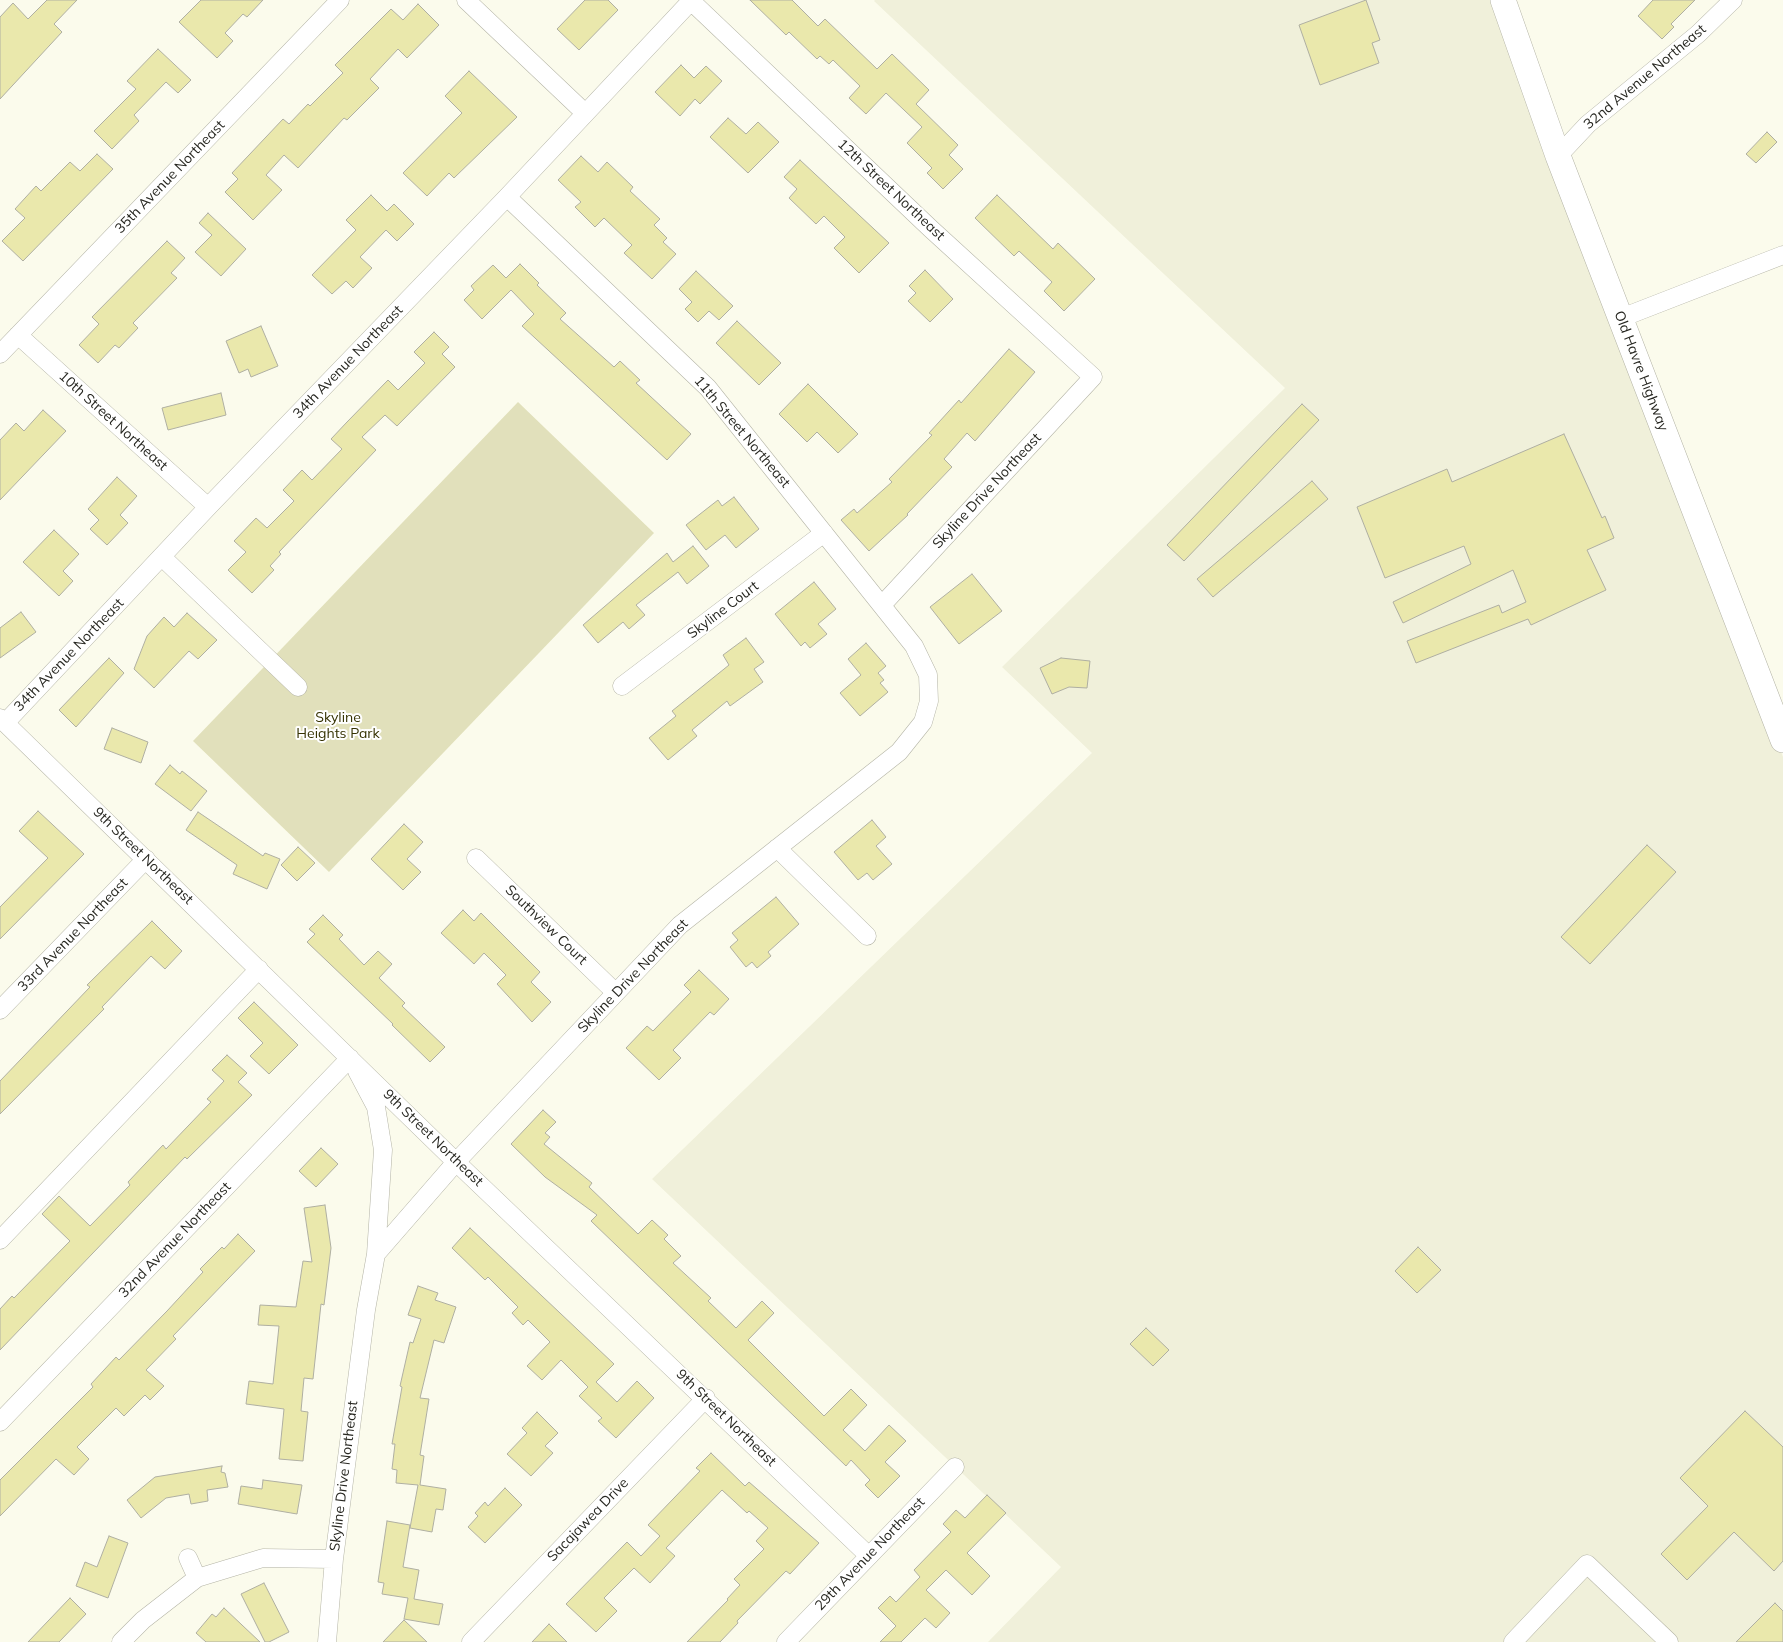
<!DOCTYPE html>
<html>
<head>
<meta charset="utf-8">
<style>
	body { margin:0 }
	canvas { display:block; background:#fbfbec }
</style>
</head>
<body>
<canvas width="1783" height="1642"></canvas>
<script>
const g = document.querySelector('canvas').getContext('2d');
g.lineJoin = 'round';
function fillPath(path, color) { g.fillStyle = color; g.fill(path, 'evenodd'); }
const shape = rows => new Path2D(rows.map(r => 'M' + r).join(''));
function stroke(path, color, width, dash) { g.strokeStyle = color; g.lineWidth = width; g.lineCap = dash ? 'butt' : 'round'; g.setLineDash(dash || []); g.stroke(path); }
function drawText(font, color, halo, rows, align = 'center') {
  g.font = font + ' Mulish,sans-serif'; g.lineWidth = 4; g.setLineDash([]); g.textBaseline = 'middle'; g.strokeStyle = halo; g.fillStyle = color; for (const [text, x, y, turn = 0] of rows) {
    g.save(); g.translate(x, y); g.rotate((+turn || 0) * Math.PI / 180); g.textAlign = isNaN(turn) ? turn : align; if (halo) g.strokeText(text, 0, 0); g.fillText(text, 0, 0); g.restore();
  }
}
const built = shape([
	[875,0,1503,0,1558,156,1783,757,1783,1642,988,1642,1061,1567,652,1179,1092,753,1002,667,1285,388,874,1]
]);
const green = shape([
	[518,402,654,533,329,872,193,741]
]);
const building = shape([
	[47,0,77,0,54,24,62,32,0,99,0,17,13,3,28,19,47,0],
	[201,0,263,0,247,17,243,14,225,33,233,41,217,58,179,22,201,0],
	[585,0,608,0,618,10,579,50,557,29,585,0],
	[750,0,792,0,818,26,825,19,877,69,892,54,929,90,916,104,958,145,949,155,963,169,943,189,927,173,932,168,907,143,922,127,886,93,866,114,849,98,860,86,833,60,829,64,820,56,817,59,789,32,786,35,750,0],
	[1366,0,1380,40,1372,43,1379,63,1320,85,1299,25,1366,0],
	[1653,0,1695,0,1671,24,1674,27,1662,39,1638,16,1653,0],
	[418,4,439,25,407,58,398,49,370,79,379,88,347,120,344,118,298,168,284,155,266,175,282,190,253,220,225,192,238,179,232,173,283,119,289,124,308,104,310,106,343,73,335,65,391,9,403,20,418,4],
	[158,49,191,80,178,93,166,82,134,115,139,121,112,149,94,131,136,89,127,81,158,49],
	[681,65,694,78,706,66,722,81,700,104,695,99,680,116,655,92,681,65],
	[469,71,517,117,454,178,449,173,427,196,403,173,462,113,445,96,469,71],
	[728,118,746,134,758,122,779,142,748,173,710,137,728,118],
	[1767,132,1777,142,1756,163,1746,154,1767,132],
	[97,154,113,169,23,261,2,241,25,218,15,209,36,186,41,191,70,162,80,171,97,154],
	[581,156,598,172,607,162,633,187,630,191,660,219,654,225,667,238,663,242,676,254,652,279,624,253,632,245,604,218,595,227,575,207,581,202,558,180,581,156],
	[800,160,889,243,859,273,834,248,845,237,824,216,816,224,789,198,797,189,784,177,800,160],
	[371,195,387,211,394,204,414,224,397,241,386,230,360,257,372,268,353,288,346,281,332,294,312,275,356,230,346,220,371,195],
	[997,195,1053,249,1058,243,1095,279,1064,311,1044,291,1052,282,1019,251,1014,256,975,218,997,195],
	[208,213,246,249,221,276,195,252,212,235,199,223,208,213],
	[167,241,185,258,171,273,177,278,133,323,138,328,119,348,115,345,98,363,79,345,99,324,92,317,167,241],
	[520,264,539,283,537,285,566,313,560,319,614,367,620,361,640,380,636,383,691,434,667,460,522,326,534,314,511,290,482,319,464,300,474,290,471,286,493,265,506,278,520,264],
	[925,270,953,299,930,322,908,301,916,293,909,286,925,270],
	[696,271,733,306,719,320,709,311,698,322,685,309,692,302,679,289,696,271],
	[737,321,781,363,759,385,716,343,737,321],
	[261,326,278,366,251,377,248,369,239,373,226,341,261,326],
	[434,332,449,347,442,354,455,367,397,426,385,415,362,437,376,450,279,552,281,554,270,566,274,570,252,593,228,570,246,552,234,541,256,518,267,528,294,501,283,490,302,470,312,480,342,449,331,439,347,422,388,380,398,390,425,363,414,352,434,332],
	[1009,349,1035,372,975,441,967,433,944,459,952,467,907,514,908,515,869,551,841,520,854,509,857,513,892,482,889,479,932,435,929,433,959,400,961,403,1009,349],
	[808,384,858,434,838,453,817,432,807,442,779,414,808,384],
	[221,393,226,415,168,430,162,408,221,393],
	[1302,404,1319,420,1184,561,1167,545,1302,404],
	[43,410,66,431,0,500,0,440,16,423,24,431,43,410],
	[1564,434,1602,518,1605,516,1614,538,1587,550,1606,590,1531,625,1528,619,1416,663,1407,641,1499,605,1502,613,1526,602,1513,570,1403,623,1393,602,1471,564,1464,546,1385,578,1357,507,1447,469,1452,482,1564,434],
	[117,477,137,496,120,515,128,523,107,545,90,529,99,520,88,509,117,477],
	[1312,481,1328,499,1213,597,1197,579,1312,481],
	[734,497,759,529,736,548,725,535,706,550,686,525,718,500,722,506,734,497],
	[54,530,79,554,63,571,73,581,59,596,23,562,54,530],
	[693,546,709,566,687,584,678,572,636,605,645,615,629,629,623,622,598,643,583,625,667,553,673,562,693,546],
	[972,574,1002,611,959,644,930,607,972,574],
	[814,582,836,609,818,624,827,634,810,648,805,642,801,646,775,614,814,582],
	[21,612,36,632,0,658,0,628,21,612],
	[187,613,217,640,198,659,189,651,154,688,134,669,147,636,164,617,174,627,187,613],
	[746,638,764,662,754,669,763,682,730,706,727,701,692,730,697,736,668,760,649,738,676,716,672,711,729,665,723,655,746,638],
	[866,643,886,666,878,673,884,680,880,683,888,692,860,716,840,693,861,675,848,659,866,643],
	[109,658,124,673,76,727,59,710,109,658],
	[1061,658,1090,661,1087,688,1069,687,1052,694,1040,668,1061,658],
	[112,728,148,742,141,763,104,749,112,728],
	[170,765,180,774,182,771,207,791,191,811,155,784,170,765],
	[38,811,84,854,0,939,0,907,48,858,19,831,38,811],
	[198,812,263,856,265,853,280,859,267,889,233,874,237,865,186,830,198,812],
	[872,820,886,837,876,846,892,864,873,880,867,873,858,880,834,852,872,820],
	[404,824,423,842,407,859,421,872,403,890,371,859,404,824],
	[1647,845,1676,872,1590,964,1561,937,1647,845],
	[298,847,315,863,297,881,281,865,298,847],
	[776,897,799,924,768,952,771,956,757,968,752,962,746,967,730,947,738,940,732,933,776,897],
	[463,910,474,921,481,913,540,972,531,982,551,1002,532,1022,497,984,506,975,484,953,474,964,441,933,463,910],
	[323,915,343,935,339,939,364,965,378,951,392,964,379,978,405,1003,402,1006,445,1047,430,1062,392,1025,393,1024,307,942,315,934,309,929,323,915],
	[152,921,182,951,165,969,151,956,102,1007,104,1009,0,1114,0,1081,90,987,87,985,152,921],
	[699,970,729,999,714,1015,710,1012,673,1050,681,1058,659,1080,626,1048,647,1026,653,1031,691,992,684,985,699,970],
	[254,1002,298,1045,269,1074,250,1056,263,1043,238,1018,254,1002],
	[227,1055,247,1073,238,1082,252,1095,187,1159,185,1157,0,1350,0,1309,12,1296,14,1298,70,1241,42,1214,59,1196,90,1226,130,1185,128,1182,163,1145,166,1149,211,1102,207,1099,224,1081,212,1070,227,1055],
	[543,1110,556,1122,545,1133,550,1137,544,1144,592,1183,589,1187,638,1234,652,1220,668,1235,664,1239,681,1256,673,1263,711,1298,708,1301,736,1328,762,1301,774,1313,748,1340,824,1416,851,1389,867,1405,843,1430,865,1451,889,1425,906,1441,885,1462,900,1476,878,1498,865,1485,870,1480,851,1460,846,1466,591,1221,597,1215,545,1177,511,1144,543,1110],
	[321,1148,338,1164,316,1187,299,1171,321,1148],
	[325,1205,331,1248,324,1305,321,1304,313,1379,304,1378,301,1411,308,1412,303,1461,279,1459,284,1409,246,1404,249,1381,273,1384,279,1326,258,1325,260,1305,296,1307,303,1261,312,1262,304,1208,325,1205],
	[470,1228,614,1364,596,1382,617,1402,637,1381,654,1398,616,1438,598,1421,602,1418,579,1396,588,1387,561,1360,542,1380,527,1366,550,1342,528,1320,523,1325,512,1313,518,1307,488,1277,485,1280,452,1248,470,1228],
	[238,1234,255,1251,173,1336,176,1339,146,1370,164,1386,150,1400,145,1395,124,1416,116,1408,77,1447,89,1459,74,1475,56,1459,0,1516,0,1480,93,1387,91,1384,116,1357,119,1360,167,1311,203,1272,200,1269,222,1247,224,1249,238,1234],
	[1418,1247,1441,1270,1417,1293,1395,1271,1418,1247],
	[418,1286,438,1293,435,1300,456,1307,444,1343,434,1340,420,1398,429,1399,420,1455,424,1456,420,1485,446,1489,443,1510,436,1509,432,1532,410,1528,418,1485,396,1483,397,1470,392,1469,395,1444,392,1444,402,1387,400,1386,410,1342,413,1343,421,1319,408,1315,418,1286],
	[1146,1328,1169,1350,1153,1366,1130,1344,1146,1328],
	[1745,1411,1783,1447,1783,1561,1774,1571,1734,1532,1687,1580,1661,1554,1708,1506,1680,1478,1745,1411],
	[537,1412,558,1433,545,1446,553,1453,531,1476,507,1454,527,1433,522,1428,537,1412],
	[711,1453,745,1486,749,1482,819,1543,790,1574,786,1571,737,1621,738,1623,720,1642,687,1642,728,1600,727,1599,740,1585,734,1579,764,1549,756,1541,768,1528,749,1511,747,1513,722,1490,666,1548,675,1556,650,1583,634,1568,604,1598,617,1611,596,1632,566,1604,627,1542,641,1556,660,1536,648,1525,700,1471,696,1468,711,1453],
	[222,1466,221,1472,225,1473,228,1487,207,1490,208,1501,191,1504,189,1494,166,1498,141,1518,127,1500,155,1477,222,1466],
	[263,1480,302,1485,297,1514,238,1504,241,1486,262,1489,263,1480],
	[505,1488,522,1505,485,1543,468,1527,478,1516,475,1513,485,1502,488,1506,505,1488],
	[987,1495,1006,1513,967,1553,990,1576,972,1595,946,1570,926,1590,950,1613,936,1628,925,1618,901,1642,880,1642,896,1626,878,1608,890,1596,896,1602,920,1577,914,1570,951,1532,943,1524,956,1510,965,1518,987,1495],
	[387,1521,410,1525,403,1567,419,1570,414,1599,443,1604,439,1625,404,1619,408,1598,382,1594,384,1583,378,1582,387,1521],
	[109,1536,128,1543,108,1598,76,1586,85,1562,97,1567,109,1536],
	[264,1583,289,1632,269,1642,265,1642,241,1594,264,1583],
	[70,1598,86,1614,59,1642,28,1642,70,1598],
	[1775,1603,1783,1611,1783,1642,1736,1642,1775,1603],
	[224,1608,260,1642,206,1642,196,1633,212,1614,216,1617,224,1608],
	[404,1620,427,1642,383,1642,404,1620],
	[549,1624,567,1642,532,1642,549,1624]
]);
const minor = shape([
	[466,0,585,113],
	[1558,156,1588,124,1698,34,1733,0],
	[1621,318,1783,255],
	[18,335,208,507],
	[0,354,340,0],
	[162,557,298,687],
	[622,686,824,533],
	[0,718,456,1162,869,1556],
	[5,723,208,507,507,197,691,1,931,229,1093,377,882,605],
	[777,848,867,936],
	[476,858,615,992],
	[0,1010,146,859],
	[0,1240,259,969],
	[376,1254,456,1162,680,925,899,752,923,722,929,701,928,675,914,646,708,388,507,197],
	[0,1422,350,1058],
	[188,1558,197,1578],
	[121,1642,143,1620,197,1578,263,1558,334,1559],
	[327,1642,334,1559,366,1310,376,1254,383,1150,376,1107,357,1071],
	[471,1642,706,1398],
	[786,1642,955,1467],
	[1513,1642,1587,1564,1669,1642]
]);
const highway = shape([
	[1503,0,1558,156,1783,740]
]);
const streetNames = [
	["32nd Avenue Northeast",1645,77,-40],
	["35th Avenue Northeast",170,177,-46],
	["12th Street Northeast",891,190,43],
	["34th Avenue Northeast",348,362,-46],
	["Old Havre Highway",1641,371,69],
	["10th Street Northeast",113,421,42],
	["11th Street Northeast",742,432,50],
	["Skyline Drive Northeast",987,491,-47],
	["Skyline Court",723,610,-37],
	["34th Avenue Northeast",69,655,-46],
	["9th Street Northeast",143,856,44],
	["Southview Court",546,925,44],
	["33rd Avenue Northeast",73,935,-46],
	["Skyline Drive Northeast",633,976,-46],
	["9th Street Northeast",433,1138,44],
	["32nd Avenue Northeast",175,1240,-46],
	["9th Street Northeast",726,1418,44],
	["Skyline Drive Northeast",344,1476,-83],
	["Sacajawea Drive",588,1520,-46],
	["29th Avenue Northeast",870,1554,-46]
];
const parkNames = [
	["Skyline",338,718],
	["Heights Park",338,734]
];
fillPath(built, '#f0f0da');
fillPath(green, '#e1e0bb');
fillPath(building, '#eae8ac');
stroke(building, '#afafa2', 1);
stroke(minor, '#b4b4a6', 19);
stroke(highway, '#b4b4a6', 26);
stroke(minor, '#fff', 18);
stroke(highway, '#fff', 25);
drawText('14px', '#272721', '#fff', streetNames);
drawText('14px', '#353202', '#fff', parkNames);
</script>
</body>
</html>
